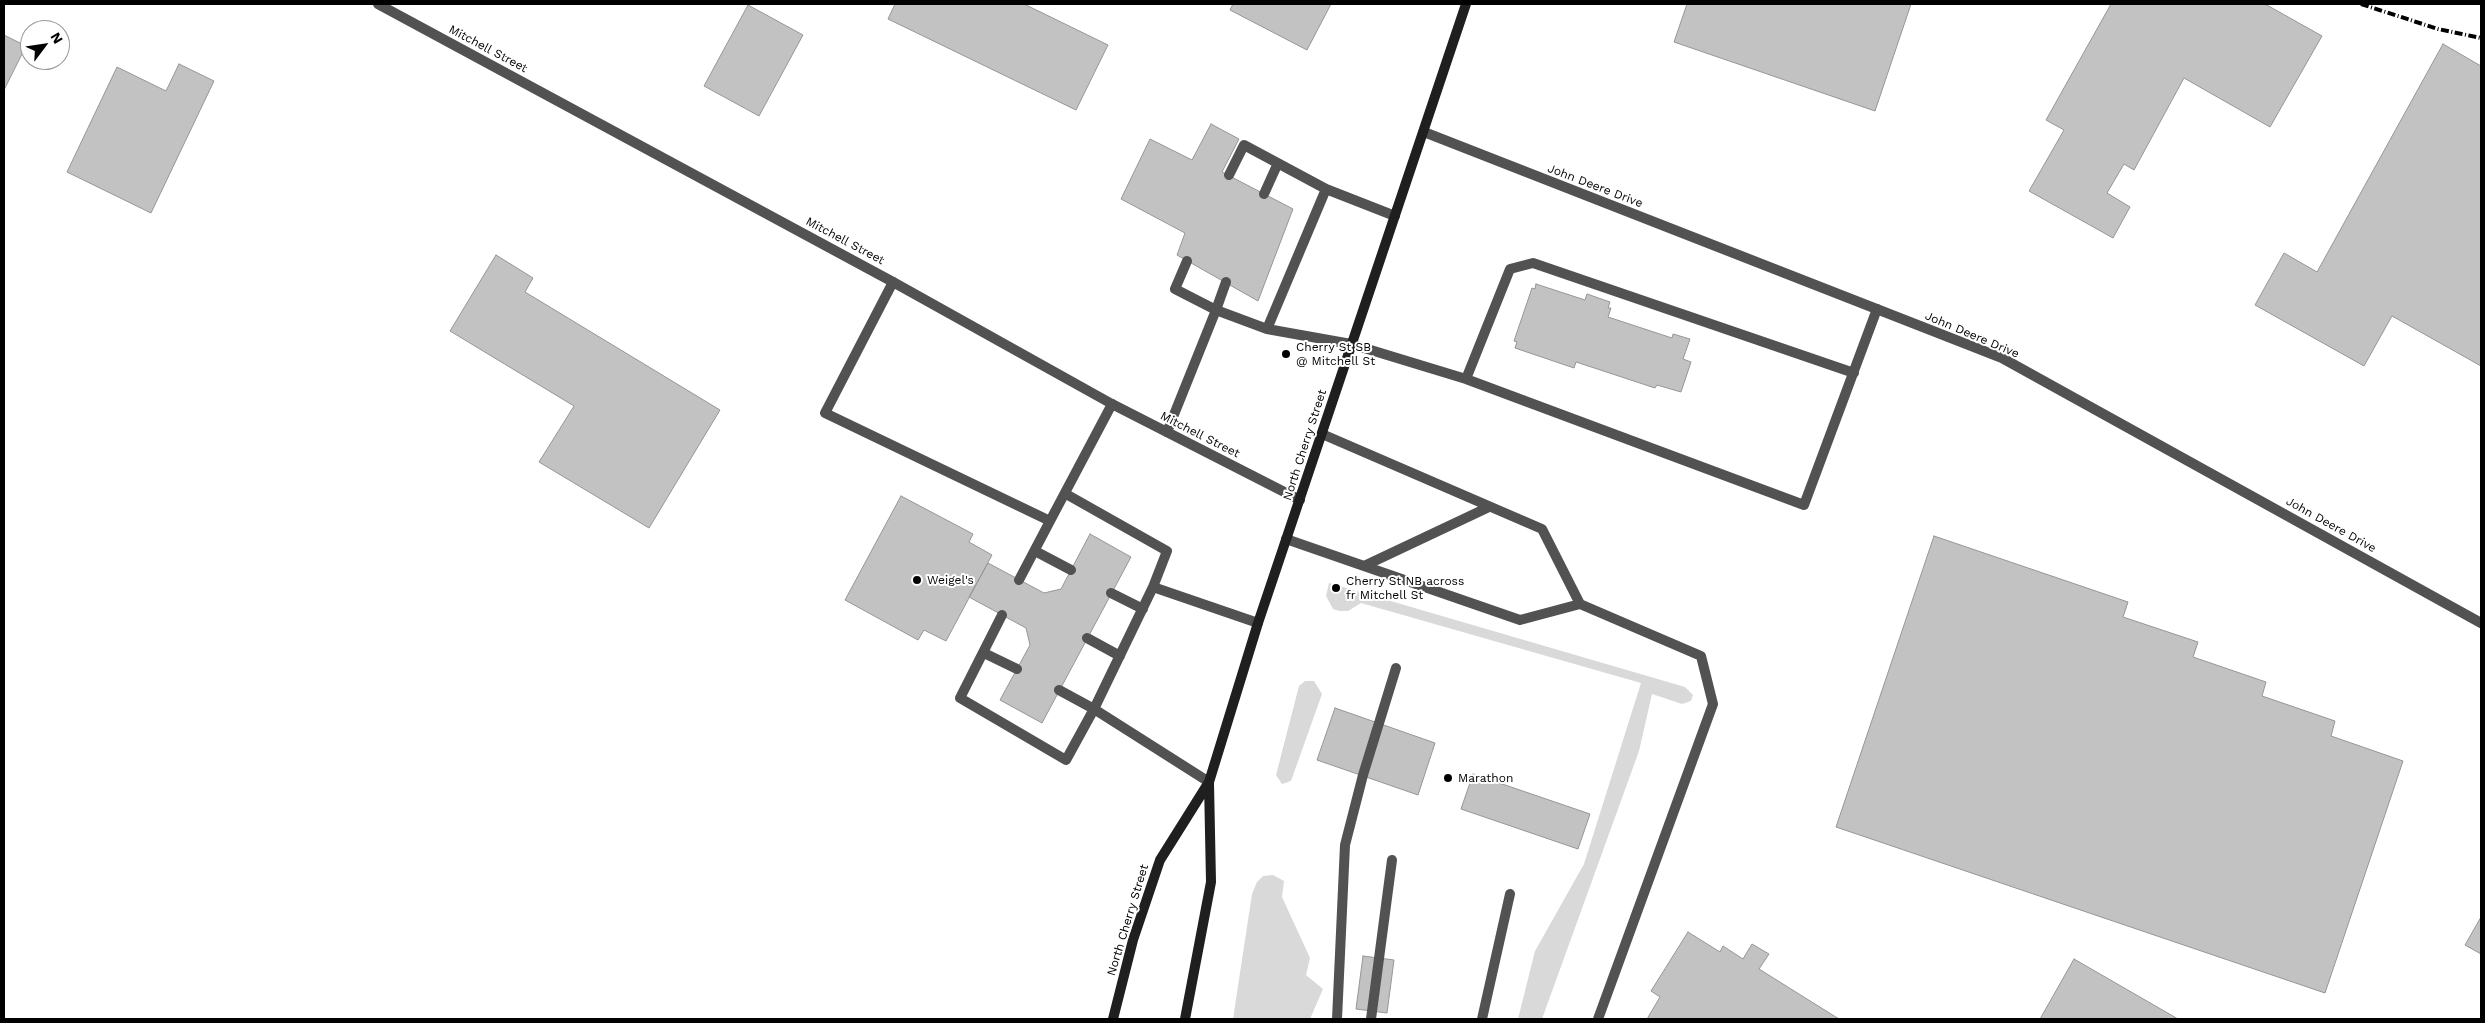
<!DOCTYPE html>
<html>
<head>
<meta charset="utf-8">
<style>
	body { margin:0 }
	#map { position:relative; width:2485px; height:1023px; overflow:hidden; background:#fff; font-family:"Work Sans",sans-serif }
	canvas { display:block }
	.frame { position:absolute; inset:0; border:5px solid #000; pointer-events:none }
	.north { position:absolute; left:20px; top:20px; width:50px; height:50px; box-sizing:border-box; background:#fff; border:1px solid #999; border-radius:50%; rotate:59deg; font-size:14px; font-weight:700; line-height:20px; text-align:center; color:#000 }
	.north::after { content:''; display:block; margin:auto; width:18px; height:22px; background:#000; clip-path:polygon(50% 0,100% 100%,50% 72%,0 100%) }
</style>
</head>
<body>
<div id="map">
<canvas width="2485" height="1023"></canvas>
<div class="frame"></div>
<div class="north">N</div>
</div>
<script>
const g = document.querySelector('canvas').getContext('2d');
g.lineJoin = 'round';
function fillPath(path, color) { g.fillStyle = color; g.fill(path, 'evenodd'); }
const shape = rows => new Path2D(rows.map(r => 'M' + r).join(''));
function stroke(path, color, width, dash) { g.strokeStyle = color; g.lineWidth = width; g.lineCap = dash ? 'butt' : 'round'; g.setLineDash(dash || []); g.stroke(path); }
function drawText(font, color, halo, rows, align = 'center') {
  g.font = font + ' "Work Sans",sans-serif'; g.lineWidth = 4; g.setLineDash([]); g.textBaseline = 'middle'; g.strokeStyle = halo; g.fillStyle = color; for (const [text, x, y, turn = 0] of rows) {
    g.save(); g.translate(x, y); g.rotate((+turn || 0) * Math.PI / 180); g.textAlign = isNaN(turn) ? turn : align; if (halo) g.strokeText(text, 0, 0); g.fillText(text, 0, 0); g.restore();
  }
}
const green = shape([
	[1329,583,1685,687,1693,695,1691,701,1682,704,1652,694,1639,751,1542,1019,1518,1019,1535,951,1584,864,1641,683,1361,603,1348,611,1339,611,1333,609,1326,596],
	[1305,681,1314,681,1322,694,1291,781,1282,784,1276,775,1299,686],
	[1273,875,1284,881,1282,897,1310,958,1306,975,1323,989,1310,1019,1233,1019,1252,894,1257,882,1263,876]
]);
const building = shape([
	[895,4,1024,4,1108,45,1076,110,888,19,895,4],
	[1233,4,1331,4,1307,50,1230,10,1233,4],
	[1687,4,1911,4,1875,111,1674,42,1687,4],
	[2111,4,2265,4,2322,36,2270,127,2184,78,2134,170,2124,164,2107,193,2130,207,2113,238,2029,191,2064,130,2046,120,2111,4],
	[748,5,803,35,759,116,704,86,748,5],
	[4,35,26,46,4,90,4,35],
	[2443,44,2481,66,2481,366,2392,316,2364,366,2255,305,2284,253,2317,272,2443,44],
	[179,64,214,81,151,213,67,172,117,67,166,91,179,64],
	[1211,124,1239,139,1222,172,1293,209,1258,301,1177,255,1185,233,1121,199,1150,139,1192,160,1211,124],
	[496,255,533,278,525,292,720,410,649,528,539,462,574,406,450,331,496,255],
	[1536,284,1585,300,1587,294,1610,302,1608,308,1611,308,1608,317,1672,338,1673,334,1690,339,1683,359,1691,362,1681,392,1657,385,1655,388,1576,362,1574,368,1515,348,1517,342,1514,341,1532,288,1535,289,1536,284],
	[901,496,973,534,969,542,992,555,946,641,924,630,918,640,845,600,901,496],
	[1090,534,1131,557,1042,723,1000,700,1030,645,1026,628,969,597,988,563,1044,593,1061,589,1090,534],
	[1934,536,2128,602,2123,617,2198,642,2193,657,2266,682,2262,696,2335,721,2331,736,2403,761,2325,993,1836,827,1934,536],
	[1335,708,1435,743,1418,795,1317,760,1335,708],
	[1473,774,1590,814,1578,849,1461,809,1473,774],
	[2481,917,2481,954,2465,945,2481,917],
	[1688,932,1720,952,1723,946,1743,959,1752,944,1769,954,1759,969,1839,1019,1647,1019,1660,997,1651,991,1688,932],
	[1363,956,1394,960,1387,1013,1356,1009,1363,956],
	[2074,959,2178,1019,2040,1019,2074,959]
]);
const lane = shape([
	[1229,175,1244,145,1326,189],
	[1264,194,1278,163],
	[1187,261,1175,289,1216,310,1226,282],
	[893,282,825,413,1050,521,1112,404],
	[1267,329,1351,344,1466,379,1804,505,1877,309],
	[1466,379,1510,269,1533,263,1854,373],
	[1167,432,1216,310,1267,329,1326,189,1395,216],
	[1066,494,1167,551,1153,587],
	[1286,539,1520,620,1580,604,1542,529,1322,434],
	[1035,551,1071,570],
	[1364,566,1489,507],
	[1019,580,1050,521],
	[1111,593,1143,609],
	[1580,604,1701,656,1713,704,1598,1019],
	[1002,615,960,698,1066,760,1094,709,1153,587,1258,623],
	[1087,638,1120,656],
	[984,653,1017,669],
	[1059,690,1094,709,1209,782],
	[1337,1019,1345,845,1363,775,1396,668],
	[1371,1019,1392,860],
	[1482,1019,1510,894]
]);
const street = shape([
	[378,4,893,282,1112,404,1300,500],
	[1424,132,2002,358,2481,623]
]);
const secondary = shape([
	[1113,1019,1133,940,1160,860,1209,782,1258,623,1466,4],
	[1185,1019,1211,882,1209,783]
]);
const rail = shape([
	[2361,4,2438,29,2481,38]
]);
const markers = [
	[1286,354,5,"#000"],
	[917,580,5,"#000"],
	[1336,588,5,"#000"],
	[1448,778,5,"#000"]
];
const streetNames = [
	["Mitchell Street",488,49,28],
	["John Deere Drive",1595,186,21],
	["Mitchell Street",845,241,28],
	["John Deere Drive",1972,335,23],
	["Mitchell Street",1200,435,27],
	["North Cherry Street",1305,445,-72],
	["John Deere Drive",2331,525,29],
	["North Cherry Street",1128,920,-73]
];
const poiNames = [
	["Cherry St SB",1296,347],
	["@ Mitchell St",1296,361],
	["Weigel's",927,580],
	["Cherry St NB across",1346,581],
	["fr Mitchell St",1346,595],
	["Marathon",1458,778]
];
fillPath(green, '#d9d9d9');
fillPath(building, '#c2c2c2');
stroke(building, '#969696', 1);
stroke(lane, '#525252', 10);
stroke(street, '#525252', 10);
stroke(secondary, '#1f1f1f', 10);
stroke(rail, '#000', 4, [8, 2.5, 1, 2.5]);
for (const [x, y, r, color] of markers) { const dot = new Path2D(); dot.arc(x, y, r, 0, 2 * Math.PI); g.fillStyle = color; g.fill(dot); stroke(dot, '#fff', 2); }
drawText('12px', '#000', '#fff', streetNames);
drawText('12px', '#000', '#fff', poiNames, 'left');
</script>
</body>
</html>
